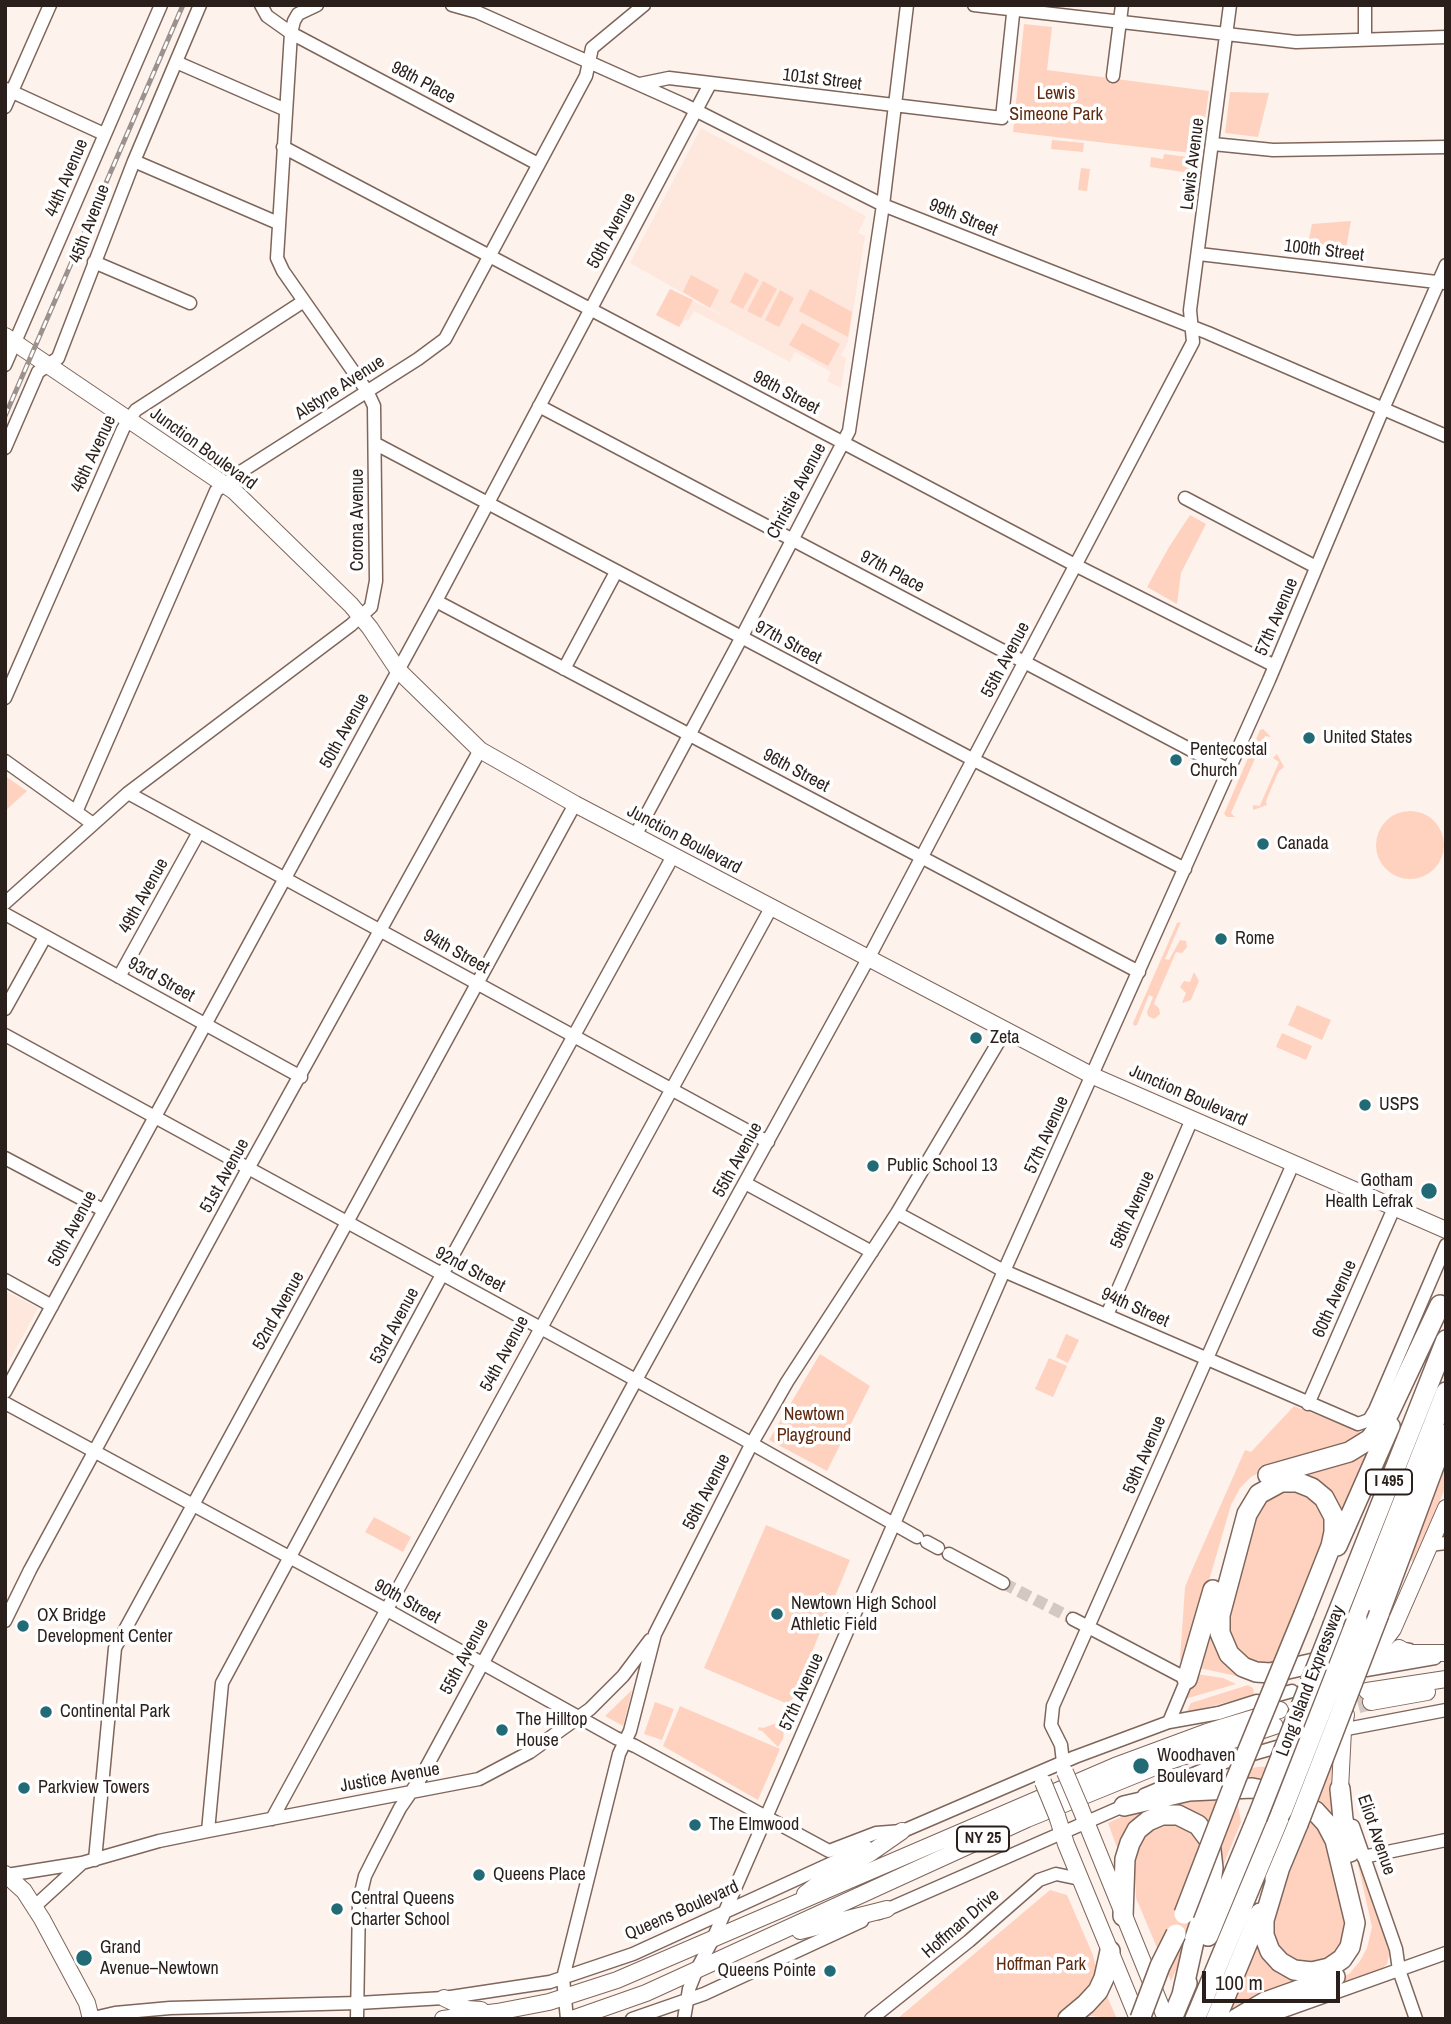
<!DOCTYPE html>
<html>
<head>
<meta charset="utf-8">
<style>
	body { margin:0 }
	#map { position:relative; width:1451px; height:2024px; overflow:hidden; background:#fef2ed; font-family:"Archivo Narrow",sans-serif }
	canvas { display:block }
	.frame { position:absolute; inset:0; border:7px solid #2a1f1a; pointer-events:none }
	.scale { position:absolute; left:1202px; top:1971px; width:138px; height:32px; box-sizing:border-box; border:4px solid #2a1f1a; border-top:0; padding-left:9px; font-size:21px; line-height:24px; white-space:nowrap; color:#2a1f1a; -webkit-text-stroke:5px #fff; paint-order:stroke }
</style>
</head>
<body>
<div id="map">
<canvas width="1451" height="2024"></canvas>
<div class="frame"></div>
<div class="scale">100 m</div>
</div>
<script>
const g = document.querySelector('canvas').getContext('2d');
g.lineJoin = 'round';
function fillPath(path, color) { g.fillStyle = color; g.fill(path, 'evenodd'); }
const shape = rows => new Path2D(rows.map(r => 'M' + r).join(''));
function stroke(path, color, width, dash) { g.strokeStyle = color; g.lineWidth = width; g.lineCap = dash ? 'butt' : 'round'; g.setLineDash(dash || []); g.stroke(path); }
function drawText(font, color, halo, rows, align = 'center') {
  g.font = font + ' "Archivo Narrow",sans-serif'; g.lineWidth = 7; g.setLineDash([]); g.textBaseline = 'middle'; g.strokeStyle = halo; g.fillStyle = color; for (const [text, x, y, turn = 0] of rows) {
    g.save(); g.translate(x, y); g.rotate((+turn || 0) * Math.PI / 180); g.textAlign = isNaN(turn) ? turn : align; if (halo) g.strokeText(text, 0, 0); g.fillText(text, 0, 0); g.restore();
  }
}
const built = shape([
	[701,128,866,216,858,233,865,236,848,342,841,355,846,358,841,388,827,381,831,372,795,352,790,362,694,311,688,321,685,320,679,327,656,315,670,289,731,320,630,263],
	[5,1291,38,1308,5,1369]
]);
const green = shape([
	[1024,24,1052,27,1047,70,1209,91,1200,154,1013,132],
	[1230,92,1269,93,1258,137,1225,133],
	[1052,140,1084,143,1083,152,1051,149],
	[1164,154,1195,158,1192,180,1183,179,1184,172,1150,167,1151,157,1163,159],
	[1081,168,1090,169,1087,191,1078,190],
	[1351,221,1346,248,1308,244,1312,224],
	[745,272,759,280,743,309,730,302],
	[691,275,719,290,710,308,683,292],
	[763,281,777,289,761,318,747,311],
	[670,289,693,300,679,327,656,315],
	[810,289,852,312,848,337,799,311],
	[780,290,794,298,779,327,765,320],
	[802,323,840,344,828,366,789,345],
	[1190,515,1206,524,1181,573,1177,604,1147,587,1169,547],
	[1263,729,1271,737,1265,736,1231,813,1235,817,1227,817,1224,814,1260,730],
	[1277,754,1284,767,1279,771,1276,777,1266,801,1267,805,1253,810,1253,805,1260,806,1261,803,1279,762,1273,758],
	[5,776,27,791,5,811],
	'1376 845a34 34 0 1 1 68 0a34 34 0 1 1-68 0Z',
	[1181,922,1165,959,1169,960,1180,940,1186,941,1187,947,1182,953,1176,952,1155,1001,1154,1004,1159,1008,1160,1014,1154,1019,1148,1016,1147,1012,1153,997,1149,995,1137,1025,1134,1026,1133,1023,1177,923],
	[1194,972,1199,981,1195,990,1191,1000,1182,1003,1186,993,1180,987,1184,981,1190,982],
	[1297,1005,1331,1020,1322,1040,1288,1025],
	[1282,1033,1312,1046,1306,1060,1276,1047],
	[1066,1334,1079,1340,1068,1363,1056,1357],
	[820,1354,870,1386,827,1471,769,1440],
	[1049,1358,1067,1366,1053,1397,1035,1389],
	[1294,1406,1366,1434,1358,1442,1268,1468,1251,1477,1240,1488,1231,1505,1185,1663,1180,1660,1185,1587,1192,1570,1245,1450,1251,1452],
	[1368,1451,1340,1513,1290,1474,1354,1461,1356,1454],
	[1446,1453,1446,1486,1413,1563,1409,1557],
	[1292,1489,1292,1492,1312,1500,1322,1510,1326,1525,1324,1543,1295,1609,1278,1664,1262,1668,1234,1654,1223,1621,1247,1523,1269,1492],
	[374,1517,411,1537,403,1552,365,1532],
	[766,1525,850,1560,790,1705,704,1668],
	[1210,1622,1229,1664,1241,1677,1199,1668],
	[1196,1674,1223,1678,1236,1684,1185,1699],
	[1248,1685,1253,1688,1254,1695,1186,1713,1191,1703],
	[632,1690,623,1726,605,1716],
	[655,1702,674,1709,662,1740,644,1734],
	[680,1706,780,1749,758,1800,663,1746],
	[785,1720,783,1739,778,1747,762,1731,758,1730,759,1727,763,1728],
	[1333,1764,1331,1792,1337,1819,1317,1804,1201,1781,1257,1767],
	[1236,1794,1241,1822,1222,1868,1214,1841,1169,1808,1120,1856,1108,1823,1161,1799],
	[1309,1813,1332,1853,1347,1923,1343,1942,1330,1958,1313,1965,1296,1963,1278,1953,1269,1934,1273,1908],
	[1155,1821,1182,1822,1199,1837,1204,1886,1183,1955,1171,1981,1136,1898,1133,1844],
	[1356,1856,1390,1950,1387,1964,1380,1970,1271,2008,1333,1984,1350,1973,1360,1961,1367,1948,1372,1927],
	[1050,1890,1067,1895,1093,1955,1096,1968,1093,1982,1082,1998,1058,2019,897,2019],
	[1257,1940,1319,1976,1229,2015,1226,2014],
	[1103,1987,1117,2019,1091,2016,1078,2019,1104,2000,1101,1992]
]);
const minorTunnel = shape([
	[1003,1583,1073,1619]
]);
const majorTunnel = shape([
	[1335,1711,1371,1702]
]);
const minor = shape([
	[261,5,267,16,291,33,538,164],
	[452,5,477,12,685,105,883,205,1208,333,1446,436],
	[974,5,1296,42,1446,37],
	[1365,5,1365,39],
	[176,62,286,110],
	[1113,76,1122,5],
	[640,84,669,78,1002,118,1014,5],
	[6,89,104,134],
	[5,107,50,5],
	[1213,144,1273,150,1446,147],
	[283,147,1075,565,1275,666],
	[134,161,278,223],
	[1199,254,1445,283],
	[94,262,190,303],
	[5,365,161,5],
	[539,406,1229,770],
	[376,444,974,760,1185,869],
	[5,448,38,372,58,358,134,161,200,5],
	[1185,498,1316,567],
	[436,601,1139,972],
	[564,669,616,572],
	[5,698,123,429,129,419,136,410,304,301],
	[5,761,93,824],
	[128,793,768,1142],
	[76,812,216,491,242,471,418,359,445,339,586,76,592,48,644,5],
	[635,836,737,646,849,431,883,205,907,5],
	[5,903,128,793,351,625,371,607,376,581,374,406,367,391,283,271,277,258,291,33,294,21,298,14,317,5],
	[5,914,301,1077],
	[119,977,199,832],
	[5,1009,45,937],
	[5,1035,740,1437,917,1537],
	[5,1158,103,1210],
	[745,1183,872,1252],
	[897,1213,1004,1271,1358,1424,1369,1420,1375,1410,1446,1245],
	[5,1280,52,1306],
	[1107,1315,1192,1119],
	[5,1392,436,601,710,84],
	[5,1403,387,1610,616,1738,635,1746,829,1851,876,1833,902,1831],
	[1308,1404,1394,1208],
	[927,1542,938,1548],
	[1429,1545,1446,1543],
	[949,1554,1003,1583],
	[1073,1619,1187,1679,1169,1722],
	[5,1621,30,1570,244,1176,480,750],
	[1366,1670,1435,1658],
	[1278,1695,1292,1691],
	[1336,1731,1446,1710],
	[1063,1762,1061,1745,1051,1725,1053,1706,1293,1164],
	[1144,1795,1215,1765,1315,1736],
	[272,1819,771,908],
	[1353,1826,1396,1949,1399,1970,1416,2019],
	[208,1831,222,1683,438,1282,673,856],
	[896,1834,1075,1757,1169,1722,1219,1713,1257,1701],
	[1363,1857,1446,1840],
	[95,1860,115,1648,575,804],
	[7,1875,82,1863,159,1841,208,1831,479,1779,530,1752,590,1709,623,1676,650,1640],
	[34,1907,81,1864],
	[879,1913,1128,1804],
	[89,2019,115,2013,170,2008,358,2003,444,1998,550,1982,633,1954,867,1847],
	[357,2019,359,1901,365,1876,373,1860,400,1808,420,1779,636,1380,868,959,1193,342,1190,310,1230,5],
	[567,2019,563,1978,619,1754,630,1731,655,1634,752,1443,787,1382,897,1213,1005,1031],
	[632,2019,704,1994,862,1921],
	[684,2019,689,1989,697,1969,713,1939,1004,1271,1269,680,1383,409,1446,265],
	[871,2019,969,1941,1039,1880,1056,1874,1080,1879],
	[1261,2019,1446,1953]
]);
const major = shape([
	[5,336,234,491,351,605,370,628,398,670,480,750,575,804,1093,1076,1446,1230],
	[1399,1648,1408,1653,1446,1653],
	[1368,1662,1393,1629,1446,1508],
	[1367,1691,1446,1679],
	[1371,1702,1427,1692],
	[1340,1789,1343,1730,1346,1715],
	[1080,1807,1166,2019],
	[1057,1816,1066,1844,1138,2019],
	[5,1874,24,1891,42,1919,87,2003,91,2019],
	[805,1894,829,1875,869,1854,902,1831],
	[800,1931,887,1909],
	[444,1998,467,2009,481,2010],
	[443,2019,497,2012,549,2002,617,1980,1115,1766,1207,1732,1280,1710],
	[572,2019,646,1993,1027,1819,1167,1762,1275,1726]
]);
const highway = shape([
	[1268,1475,1349,1452,1370,1439,1389,1413,1440,1305],
	[1337,1546,1390,1426],
	[1304,1614,1331,1546,1334,1532,1334,1517,1324,1498,1312,1488,1297,1482,1281,1482,1259,1494,1247,1514,1220,1615,1220,1633,1229,1654,1243,1667,1256,1672,1270,1673,1349,1655,1408,1653],
	[1379,1614,1446,1434],
	[1357,1619,1446,1392],
	[1333,1625,1446,1340],
	[1187,1679,1213,1590],
	[1340,1789,1343,1819,1350,1852],
	[1124,1806,1189,1791,1252,1788,1285,1794,1315,1811,1326,1823,1335,1840,1355,1923,1350,1947,1342,1959,1329,1968,1312,1972,1294,1970,1280,1962,1270,1951,1264,1935,1264,1920,1279,1870],
	[1275,1879,1298,1824],
	[1123,1916,1125,1859,1130,1843,1137,1830,1148,1821,1162,1815,1178,1815,1198,1825,1210,1841,1213,1868,1209,1896,1194,1941,1182,1995],
	[1208,1936,1257,1818],
	[1068,2019,1086,2004,1098,1991,1104,1978,1110,1951],
	[1172,2019,1187,1983],
	[1195,2019,1282,1811],
	[1216,2019,1260,1913],
	[1236,2019,1265,2002,1335,1977]
]);
const rail = shape([
	[5,416,183,5]
]);
const majorBridge = shape([
	[1065,1772,1080,1807],
	[1043,1782,1057,1816]
]);
const highwayBridge = shape([
	[1282,1811,1357,1619],
	[1257,1818,1333,1625],
	[1298,1824,1379,1614],
	[1184,1914,1236,1779,1304,1614],
	[1140,2019,1160,1966,1176,1934]
]);
const markers = [
	[1309,738,7,"#216a76"],
	[1176,760,7,"#216a76"],
	[1263,844,7,"#216a76"],
	[1221,939,7,"#216a76"],
	[976,1038,7,"#216a76"],
	[1365,1105,7,"#216a76"],
	[873,1166,7,"#216a76"],
	[1429,1191,9,"#216a76"],
	[777,1614,7,"#216a76"],
	[23,1626,7,"#216a76"],
	[46,1712,7,"#216a76"],
	[502,1730,7,"#216a76"],
	[1141,1766,9,"#216a76"],
	[24,1788,7,"#216a76"],
	[695,1825,7,"#216a76"],
	[479,1875,7,"#216a76"],
	[337,1909,7,"#216a76"],
	[84,1958,9,"#216a76"],
	[830,1971,7,"#216a76"]
];
const shields = [
	[1389,1482,46],
	[983,1839,52]
];
const shieldNames = [
	["I 495",1389,1482],
	["NY 25",983,1839]
];
const streetNames = [
	["101st Street",822,80,7],
	["98th Place",423,83,28],
	["Lewis Avenue",1193,164,-83],
	["44th Avenue",67,178,-67],
	["99th Street",963,218,22],
	["45th Avenue",90,224,-69],
	["50th Avenue",612,231,-62],
	["100th Street",1324,251,7],
	["Alstyne Avenue",340,388,-33],
	["98th Street",786,393,28],
	["Junction Boulevard",203,449,36],
	["46th Avenue",94,454,-65],
	["Christie Avenue",797,491,-62],
	["Corona Avenue",358,520,-90],
	["97th Place",892,572,28],
	["57th Avenue",1277,617,-67],
	["97th Street",788,643,28],
	["55th Avenue",1006,660,-62],
	["50th Avenue",345,731,-61],
	["96th Street",796,771,28],
	["Junction Boulevard",684,840,28],
	["49th Avenue",144,896,-61],
	["94th Street",456,952,29],
	["93rd Street",161,980,29],
	["Junction Boulevard",1188,1096,24],
	["57th Avenue",1047,1135,-66],
	["55th Avenue",738,1160,-61],
	["51st Avenue",225,1176,-61],
	["58th Avenue",1133,1210,-66],
	["50th Avenue",73,1229,-62],
	["92nd Street",470,1270,28],
	["60th Avenue",1335,1299,-66],
	["94th Street",1135,1308,24],
	["52nd Avenue",279,1311,-61],
	["53rd Avenue",395,1326,-62],
	["54th Avenue",505,1354,-62],
	["59th Avenue",1145,1455,-67],
	["56th Avenue",707,1492,-63],
	["90th Street",407,1602,29],
	["55th Avenue",465,1657,-62],
	["Long Island Expressway",1311,1681,-69],
	["57th Avenue",802,1692,-66],
	["Justice Avenue",390,1778,-10],
	["Eliot Avenue",1376,1835,71],
	["Queens Boulevard",682,1911,-24],
	["Hoffman Drive",961,1924,-41]
];
const parkNames = [
	["Lewis",1056,94],
	["Simeone Park",1056,115],
	["Newtown",814,1415],
	["Playground",814,1436],
	["Hoffman Park",1041,1965]
];
const poiNames = [
	["United States",1323,738],
	["Pentecostal",1190,750],
	["Church",1190,771],
	["Canada",1277,844],
	["Rome",1235,939],
	["Zeta",990,1038],
	["USPS",1379,1105],
	["Public School 13",887,1166],
	["Gotham",1413,1181,"right"],
	["Health Lefrak",1413,1202,"right"],
	["Newtown High School",791,1604],
	["Athletic Field",791,1625],
	["OX Bridge",37,1616],
	["Development Center",37,1637],
	["Continental Park",60,1712],
	["The Hilltop",516,1720],
	["House",516,1741],
	["Woodhaven",1157,1756],
	["Boulevard",1157,1777],
	["Parkview Towers",38,1788],
	["The Elmwood",709,1825],
	["Queens Place",493,1875],
	["Central Queens",351,1899],
	["Charter School",351,1920],
	["Grand",100,1948],
	["Avenue–Newtown",100,1969],
	["Queens Pointe",816,1971,"right"]
];
fillPath(built, '#fee7dd');
fillPath(green, '#fed2bf');
stroke(minorTunnel, '#d4c8c3', 12, [12, 6]);
stroke(majorTunnel, '#d4c8c3', 16, [16, 8]);
stroke(minor, '#7f665b', 15);
stroke(major, '#7f665b', 18);
stroke(highway, '#7f665b', 22);
stroke(minor, '#fff', 12);
stroke(major, '#fff', 16);
stroke(highway, '#fff', 19);
stroke(rail, '#9c918c', 5);
stroke(rail, '#fff', 2.5, [8]);
stroke(majorBridge, '#7f665b', 18, []);
stroke(highwayBridge, '#7f665b', 22, []);
stroke(majorBridge, '#fff', 16);
stroke(highwayBridge, '#fff', 19);
for (const [x, y, r, color] of markers) { const dot = new Path2D(); dot.arc(x, y, r, 0, 2 * Math.PI); g.fillStyle = color; g.fill(dot); stroke(dot, '#fff', 2.5); }
for (const [x, y, w] of shields) { const box = new Path2D(); box.roundRect(x - w / 2, y - 12.5, w, 25, 5); g.fillStyle = '#fff'; g.fill(box); stroke(box, '#2a1f1a', 2); }
drawText('bold 16px', '#2a1f1a', null, shieldNames);
drawText('18px', '#2a1f1a', '#fff', streetNames);
drawText('18px', '#5f2b11', '#fff', parkNames);
drawText('18px', '#2a1f1a', '#fff', poiNames, 'left');
</script>
</body>
</html>
